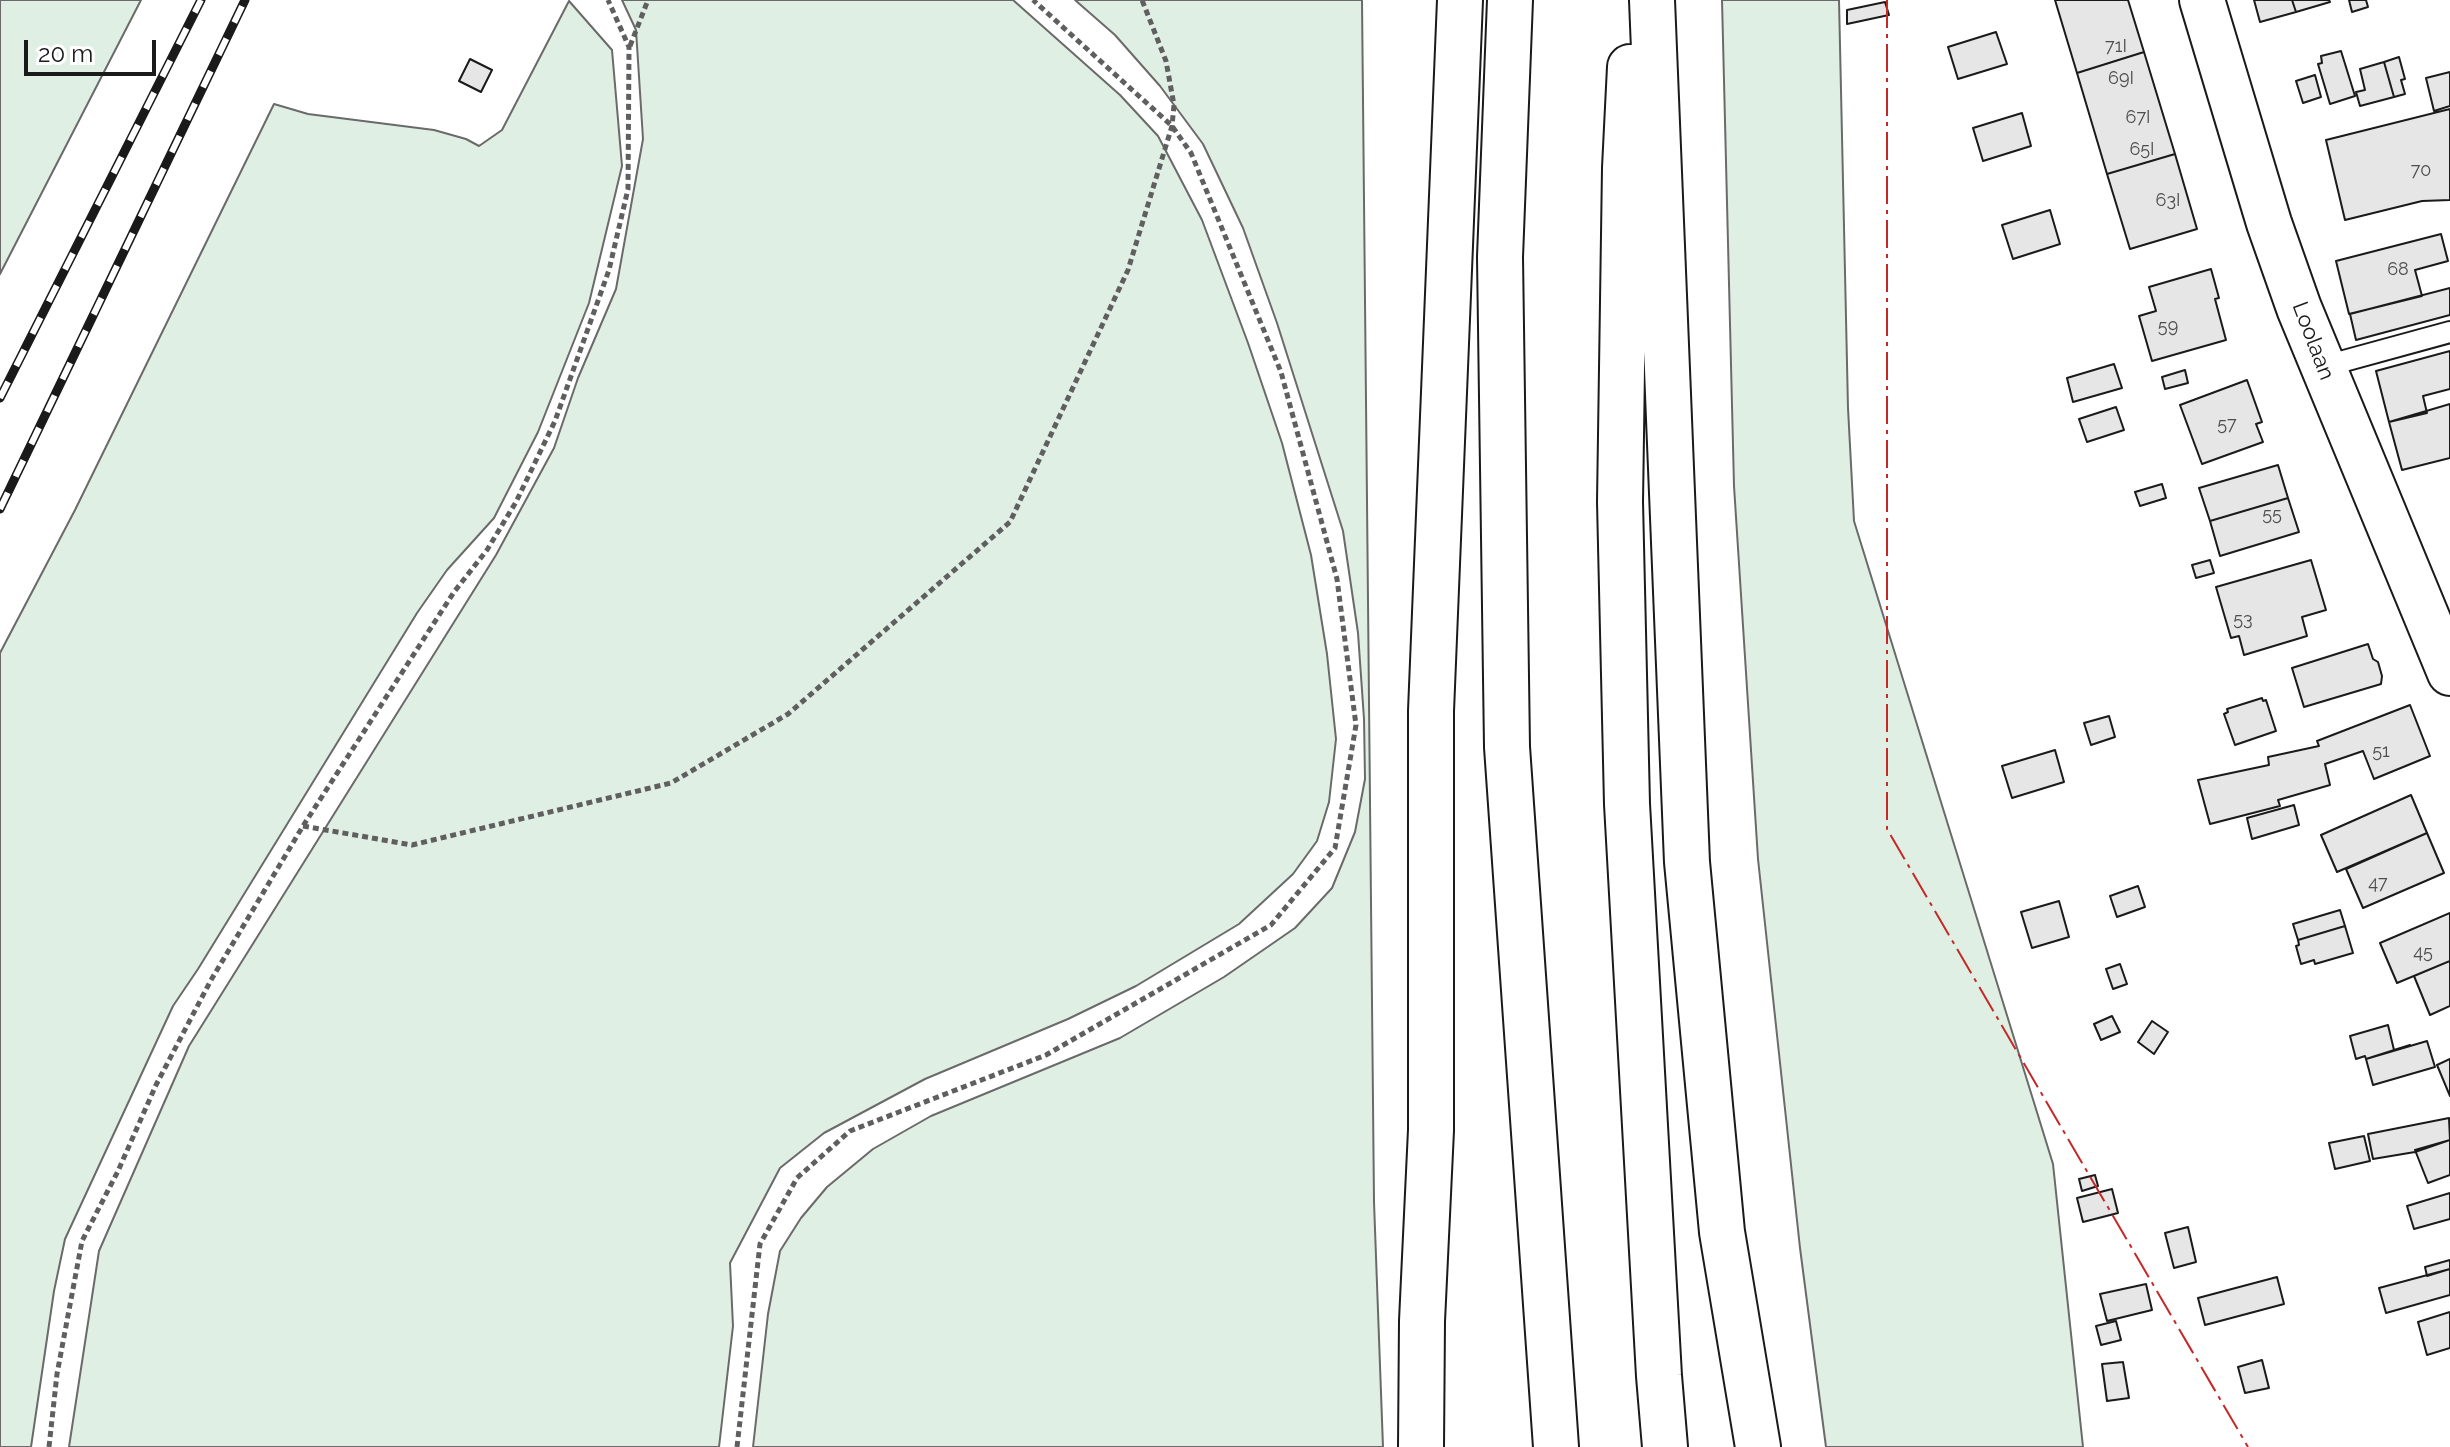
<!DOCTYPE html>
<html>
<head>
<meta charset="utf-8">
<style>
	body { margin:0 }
	#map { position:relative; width:2450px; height:1447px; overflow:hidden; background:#fff; font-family:Raleway,sans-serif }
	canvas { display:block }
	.scale { position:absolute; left:24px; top:40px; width:132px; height:36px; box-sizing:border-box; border:4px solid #1a1a1a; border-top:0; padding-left:10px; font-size:24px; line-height:28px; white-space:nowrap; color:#1a1a1a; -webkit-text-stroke:6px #fff; paint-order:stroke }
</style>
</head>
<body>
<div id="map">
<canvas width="2450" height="1447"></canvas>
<div class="scale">20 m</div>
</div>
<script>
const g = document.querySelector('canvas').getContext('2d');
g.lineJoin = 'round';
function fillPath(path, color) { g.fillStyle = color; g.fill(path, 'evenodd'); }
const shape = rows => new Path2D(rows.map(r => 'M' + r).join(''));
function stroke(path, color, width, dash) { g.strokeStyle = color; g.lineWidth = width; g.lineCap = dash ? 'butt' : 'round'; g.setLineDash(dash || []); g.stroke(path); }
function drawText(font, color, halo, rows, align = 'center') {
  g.font = font + ' Raleway,sans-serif'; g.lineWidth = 6; g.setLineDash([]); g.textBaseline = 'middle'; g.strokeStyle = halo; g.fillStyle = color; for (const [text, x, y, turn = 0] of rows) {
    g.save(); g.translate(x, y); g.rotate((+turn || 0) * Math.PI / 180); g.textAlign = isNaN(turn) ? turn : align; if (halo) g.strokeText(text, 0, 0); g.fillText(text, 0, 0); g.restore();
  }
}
const green = shape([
	[0,0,141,0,0,274,0,0],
	[622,0,1013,0,1120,95,1158,136,1202,220,1248,343,1282,443,1311,555,1327,654,1336,739,1329,802,1317,841,1293,874,1239,924,1136,986,1068,1019,925,1079,824,1133,780,1168,730,1263,733,1326,719,1447,69,1447,99,1251,189,1046,496,555,554,448,578,378,616,289,643,139,636,30,622,0],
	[1075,0,1362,0,1374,1202,1383,1447,753,1447,768,1314,780,1251,801,1218,827,1187,873,1149,931,1116,1120,1038,1224,977,1295,928,1332,888,1355,832,1365,779,1364,719,1358,633,1343,531,1277,323,1243,228,1203,144,1160,86,1115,35,1075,0],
	[1722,0,1839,0,1848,408,1854,521,2053,1164,2083,1447,1826,1447,1800,1248,1758,859,1734,486,1722,0],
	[569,1,612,50,622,166,589,303,538,432,494,518,447,570,417,613,198,969,173,1006,65,1239,54,1291,31,1447,0,1447,0,653,75,510,274,104,308,114,434,130,466,139,479,146,502,130,569,1]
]);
const building = shape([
	[2055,0,2128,0,2144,52,2077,73,2055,0],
	[2254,0,2292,0,2296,12,2260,22,2254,0],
	[2292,0,2329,0,2330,2,2296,12,2292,0],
	[2349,0,2366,0,2368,7,2352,12,2349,0],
	[1885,2,1889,15,1847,24,1847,10,1885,2],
	[1996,32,2007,64,1958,79,1948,47,1996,32],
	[2341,51,2355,96,2330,104,2318,64,2322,63,2321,56,2341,51],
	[2144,52,2175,154,2107,174,2077,73,2144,52],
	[2399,57,2405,79,2401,80,2405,94,2394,97,2384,62,2399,57],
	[470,59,492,70,481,92,459,81,470,59],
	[2384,62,2394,97,2360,106,2356,92,2365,90,2360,69,2384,62],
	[2450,72,2450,106,2434,111,2426,78,2450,72],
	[2315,75,2321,97,2303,103,2296,81,2315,75],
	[2450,109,2450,200,2422,201,2345,220,2326,140,2450,109],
	[2022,113,2031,146,1983,161,1973,128,2022,113],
	[2175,154,2197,229,2130,249,2107,174,2175,154],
	[2050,210,2060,244,2013,259,2002,225,2050,210],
	[2441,234,2448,261,2415,270,2422,296,2349,314,2336,261,2441,234],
	[2211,269,2219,298,2215,299,2226,340,2152,361,2139,316,2156,311,2149,287,2211,269],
	[2450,288,2450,315,2356,340,2350,314,2450,288],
	[2450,351,2450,389,2423,396,2427,413,2389,422,2376,371,2450,351],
	[2114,364,2122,388,2073,402,2067,378,2114,364],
	[2185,370,2188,383,2165,389,2162,377,2185,370],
	[2247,380,2262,422,2256,424,2263,442,2202,464,2180,405,2247,380],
	[2450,404,2450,458,2402,470,2389,422,2450,404],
	[2116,407,2124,430,2087,442,2079,419,2116,407],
	[2278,465,2288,498,2210,521,2199,488,2278,465],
	[2162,484,2166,498,2140,506,2135,492,2162,484],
	[2288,498,2299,532,2220,556,2210,521,2288,498],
	[2210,560,2214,573,2196,578,2192,565,2210,560],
	[2311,560,2326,610,2302,617,2307,636,2244,655,2239,636,2231,638,2216,587,2311,560],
	[2368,644,2373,659,2378,662,2382,676,2381,684,2304,707,2292,668,2368,644],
	[2262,698,2263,701,2266,700,2276,731,2235,745,2224,714,2228,712,2227,709,2262,698],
	[2410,705,2430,756,2374,779,2363,751,2325,764,2330,785,2278,800,2280,806,2210,824,2198,780,2269,765,2268,757,2319,746,2317,741,2410,705],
	[2109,716,2115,737,2091,745,2084,723,2109,716],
	[2055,750,2064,782,2012,798,2002,766,2055,750],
	[2411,795,2427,833,2337,872,2321,835,2411,795],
	[2294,805,2299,825,2252,839,2247,818,2294,805],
	[2427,833,2444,873,2363,908,2346,869,2427,833],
	[2138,886,2145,907,2117,917,2110,896,2138,886],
	[2059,901,2069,937,2032,948,2021,912,2059,901],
	[2340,910,2345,926,2298,940,2293,924,2340,910],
	[2450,913,2450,961,2397,983,2380,943,2450,913],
	[2345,926,2353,953,2315,964,2314,960,2301,964,2296,946,2299,945,2298,940,2345,926],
	[2450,961,2450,1006,2430,1015,2414,976,2450,961],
	[2120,964,2127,984,2113,989,2106,969,2120,964],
	[2112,1016,2120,1032,2101,1040,2094,1024,2112,1016],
	[2152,1021,2168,1032,2154,1054,2138,1042,2152,1021],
	[2388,1025,2394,1050,2410,1045,2366,1059,2365,1056,2356,1059,2350,1036,2388,1025],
	[2427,1041,2435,1067,2373,1085,2366,1059,2427,1041],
	[2450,1059,2450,1096,2437,1065,2450,1059],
	[2449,1118,2450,1140,2415,1152,2373,1159,2368,1134,2449,1118],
	[2364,1136,2370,1161,2335,1169,2329,1143,2364,1136],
	[2450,1140,2450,1175,2428,1183,2415,1150,2450,1140],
	[2095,1175,2098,1186,2082,1191,2079,1179,2095,1175],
	[2112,1189,2118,1213,2083,1222,2077,1198,2112,1189],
	[2450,1193,2450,1219,2414,1229,2407,1206,2450,1193],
	[2188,1227,2196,1262,2174,1268,2165,1233,2188,1227],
	[2450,1260,2450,1269,2427,1276,2425,1267,2450,1260],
	[2450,1269,2450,1295,2386,1313,2379,1288,2450,1269],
	[2277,1277,2284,1304,2205,1325,2198,1298,2277,1277],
	[2146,1284,2152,1310,2107,1321,2100,1294,2146,1284],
	[2450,1312,2450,1348,2427,1355,2418,1322,2450,1312],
	[2116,1321,2121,1340,2101,1345,2096,1326,2116,1321],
	[2262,1360,2269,1388,2245,1393,2238,1367,2262,1360],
	[2123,1362,2129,1398,2107,1401,2102,1364,2123,1362]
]);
const path = shape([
	[630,46,648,0],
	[303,826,412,845,671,783,788,714,1010,522,1128,270,1172,126,1174,105,1166,61,1142,0],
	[49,1447,57,1374,82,1241,118,1171,156,1085,211,980,303,826,454,592,487,550,516,502,555,421,609,270,628,189,629,47,608,0],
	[737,1447,760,1244,797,1178,850,1131,1046,1055,1271,925,1335,848,1356,725,1337,579,1281,372,1191,153,1172,126,1033,0]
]);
const service = shape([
	[2322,367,2450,332]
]);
const tertiary = shape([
	[2202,0,2269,223,2299,308,2450,673]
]);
const motorway = shape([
	[1510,0,1500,257,1507,747,1556,1447],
	[1652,0,1687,862,1722,1232,1758,1447],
	[1630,67,1625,168,1620,502,1627,804,1659,1376,1665,1447],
	[1421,1447,1422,1321,1431,1130,1431,711,1460,0]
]);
const rail = shape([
	[0,398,201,0],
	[0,509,245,0]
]);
const power = shape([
	[1887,0,1887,829,2248,1447]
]);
const numberNames = [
	["71I",2116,47],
	["69I",2121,79],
	["67I",2138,118],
	["65I",2142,150],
	["70",2421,171],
	["63I",2168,201],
	["68",2398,270],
	["59",2168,327],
	["57",2227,425],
	["55",2272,515],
	["53",2243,620],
	["51",2381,752],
	["47",2378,884],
	["45",2423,953]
];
const streetNames = [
	["Loolaan",2313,341,69]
];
fillPath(green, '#e0efe3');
stroke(green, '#6a6a6a', 2);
fillPath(building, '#e6e6e6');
stroke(building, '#1a1a1a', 2);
stroke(service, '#1a1a1a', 24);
stroke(tertiary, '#1a1a1a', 48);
stroke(motorway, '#1a1a1a', 48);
stroke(path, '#5f5f5f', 5, [6, 4]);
stroke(service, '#fff', 20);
stroke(tertiary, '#fff', 44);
stroke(motorway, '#fff', 44);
stroke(rail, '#1a1a1a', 9);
stroke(rail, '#fff', 6, [18]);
stroke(power, '#c62828', 2, [28, 6, 4, 6]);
drawText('18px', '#4d4d4d', null, numberNames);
drawText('22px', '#1a1a1a', '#fff', streetNames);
</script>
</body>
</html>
